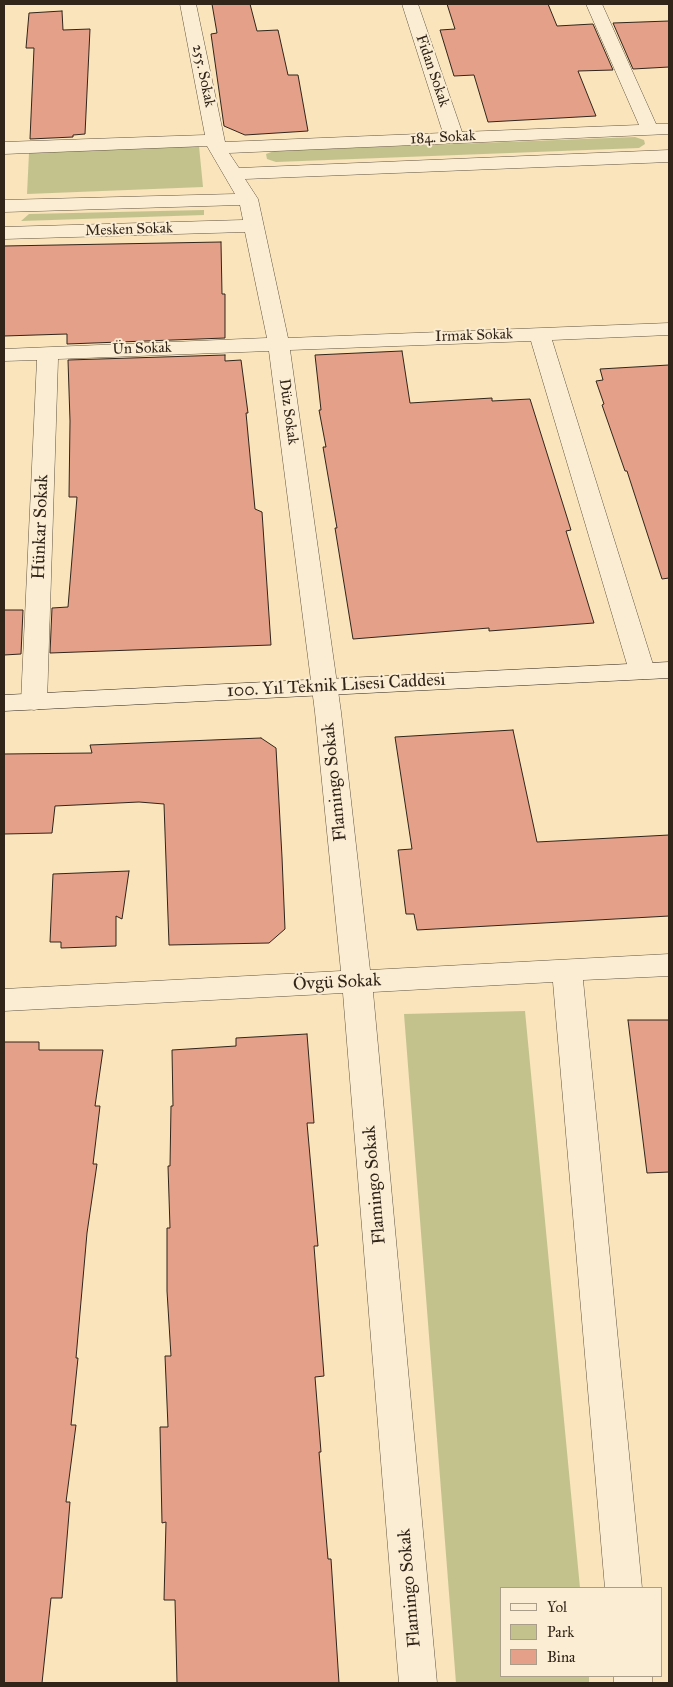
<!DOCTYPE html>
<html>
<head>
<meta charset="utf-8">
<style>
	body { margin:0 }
	#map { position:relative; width:673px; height:1687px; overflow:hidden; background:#f9e4bb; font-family:"IM FELL Great Primer",serif }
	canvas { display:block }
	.frame { position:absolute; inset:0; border:5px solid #31251a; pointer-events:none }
	.legend { position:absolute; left:500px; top:1587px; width:162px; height:90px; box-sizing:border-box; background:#fbedd3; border:1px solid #aa9d89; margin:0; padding:6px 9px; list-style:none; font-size:15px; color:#31251a }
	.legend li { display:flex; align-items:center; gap:10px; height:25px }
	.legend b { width:25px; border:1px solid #aa9d89 }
</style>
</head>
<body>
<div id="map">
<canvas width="673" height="1687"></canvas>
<div class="frame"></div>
<ul class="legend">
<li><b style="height:6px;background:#fbedd3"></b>Yol</li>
<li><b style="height:14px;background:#c3c28d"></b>Park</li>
<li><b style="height:14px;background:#e4a088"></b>Bina</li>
</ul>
</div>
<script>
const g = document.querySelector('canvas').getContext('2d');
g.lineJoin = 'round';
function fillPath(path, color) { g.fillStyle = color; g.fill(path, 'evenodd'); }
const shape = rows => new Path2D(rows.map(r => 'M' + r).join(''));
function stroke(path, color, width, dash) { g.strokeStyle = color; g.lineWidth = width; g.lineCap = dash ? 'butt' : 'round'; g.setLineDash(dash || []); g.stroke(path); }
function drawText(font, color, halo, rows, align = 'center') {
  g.font = font + ' "IM FELL Great Primer",serif'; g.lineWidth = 4; g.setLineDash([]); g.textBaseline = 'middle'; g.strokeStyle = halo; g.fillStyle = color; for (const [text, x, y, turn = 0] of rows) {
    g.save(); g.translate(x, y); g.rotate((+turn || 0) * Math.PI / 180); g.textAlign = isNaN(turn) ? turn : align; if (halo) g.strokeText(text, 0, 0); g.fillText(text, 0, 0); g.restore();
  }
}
const green = shape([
	[635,137,644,140,645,144,639,148,276,162,267,159,266,154,274,151],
	[199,146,203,187,27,194,29,153],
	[204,210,204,215,21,221,29,214],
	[525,1011,580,1588,502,1588,502,1676,589,1676,589,1683,456,1683,404,1014]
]);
const building = shape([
	[212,4,250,4,257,31,278,30,288,75,298,75,308,131,245,135,224,126,211,34,217,33,212,4],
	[447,4,548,4,557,26,593,24,613,70,578,71,596,116,488,122,474,75,454,76,440,30,455,29,447,4],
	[62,11,63,30,90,29,85,134,73,135,73,137,30,139,34,48,26,48,29,13,62,11],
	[669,21,669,67,633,69,613,23,669,21],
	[221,242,222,294,225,294,225,338,67,344,67,334,4,336,4,246,221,242],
	[402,351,410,403,492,398,492,401,530,399,571,530,566,531,594,623,489,631,489,628,353,639,335,528,337,528,323,447,326,447,319,410,321,410,315,355,402,351],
	[225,355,225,361,241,360,248,413,246,413,255,509,262,512,271,645,50,653,52,608,68,607,77,497,69,497,70,421,68,360,225,355],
	[669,365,669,578,662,579,627,471,625,471,602,405,604,404,596,381,603,380,600,369,669,365],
	[4,610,23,610,21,654,4,655,4,610],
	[513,730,537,842,669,835,669,916,417,930,414,914,406,914,398,850,412,849,395,737,513,730],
	[261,738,276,748,282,857,285,929,269,943,169,945,164,804,139,802,55,806,52,833,4,834,4,754,92,753,90,745,261,738],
	[129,871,122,919,116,916,116,946,61,948,61,942,50,942,53,874,129,871],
	[628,1020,669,1020,669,1172,647,1173,628,1020],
	[307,1034,314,1123,307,1123,318,1246,314,1246,324,1376,315,1377,321,1452,319,1452,328,1559,331,1559,339,1683,177,1683,175,1600,164,1600,166,1522,162,1523,160,1427,168,1427,165,1356,171,1356,167,1291,167,1228,170,1228,168,1166,170,1166,171,1106,173,1106,172,1050,236,1046,236,1038,307,1034],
	[4,1042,39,1042,39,1050,103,1050,95,1106,100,1106,93,1164,97,1164,87,1233,76,1358,78,1358,71,1425,76,1425,66,1502,70,1502,62,1598,51,1598,42,1683,4,1683,4,1042]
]);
const minor = shape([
	[180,4,196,4,225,142,443,133,402,4,418,4,462,132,639,125,586,4,602,4,656,124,669,124,669,134,229,153,239,168,669,150,669,162,245,179,258,199,288,338,669,323,669,335,552,340,655,671,651,677,642,679,633,677,629,671,531,341,290,350,341,712,370,970,669,954,669,976,583,980,642,1588,605,1588,553,982,373,992,437,1683,399,1683,343,993,4,1011,4,989,341,971,315,712,269,351,58,359,47,702,43,708,34,710,25,708,21,702,37,360,4,361,4,349,267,338,245,232,4,239,4,227,243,220,240,205,4,212,4,200,235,194,207,146,4,154,4,142,205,135,180,4],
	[614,1676,652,1676,652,1683,614,1683,614,1676]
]);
const secondary = shape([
	[669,662,669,678,4,711,4,695,669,662]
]);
const farStreetnames = [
	["Fidan Sokak",432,71,71],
	["255. Sokak",203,76,78],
	["184. Sokak",443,138,-3],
	["Mesken Sokak",129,230,-2],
	["Irmak Sokak",474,336,-2],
	["Ün Sokak",142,349,-2],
	["Düz Sokak",288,412,82]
];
const streetNames = [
	["Hünkar Sokak",41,527,-88],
	["100. Yıl Teknik Lisesi Caddesi",336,686,-3],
	["Flamingo Sokak",335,782,-96],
	["Övgü Sokak",337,983,-3],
	["Flamingo Sokak",375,1185,-95],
	["Flamingo Sokak",410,1588,-95]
];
fillPath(green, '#c3c28d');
fillPath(building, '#e4a088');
stroke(building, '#31251a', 1);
stroke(minor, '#635542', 1);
stroke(secondary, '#31251a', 1);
fillPath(minor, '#fbedd3');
fillPath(secondary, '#fbedd3');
drawText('15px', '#31251a', '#fbedd3', farStreetnames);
drawText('18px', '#31251a', '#fbedd3', streetNames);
</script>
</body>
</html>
